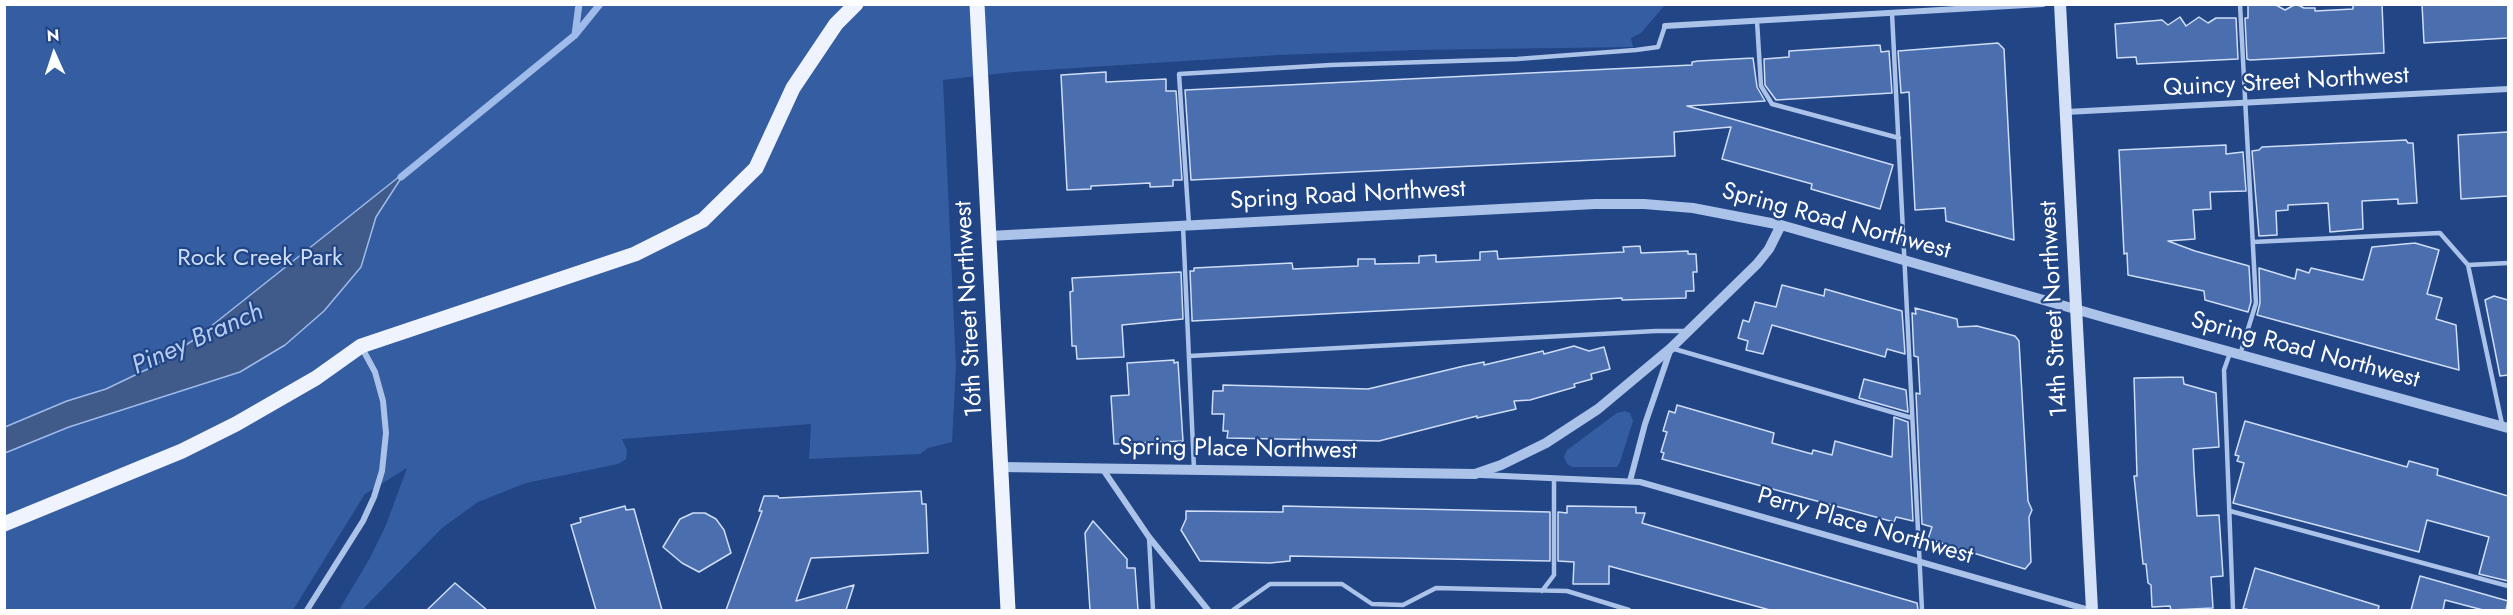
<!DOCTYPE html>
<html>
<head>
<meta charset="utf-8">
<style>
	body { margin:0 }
	#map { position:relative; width:2513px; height:615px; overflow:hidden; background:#214585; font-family:Jost,sans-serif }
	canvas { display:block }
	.frame { position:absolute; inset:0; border:6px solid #fff; pointer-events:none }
	.north { position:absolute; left:24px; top:24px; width:60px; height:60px; -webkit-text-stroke:4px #214585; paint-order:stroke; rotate:357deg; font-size:16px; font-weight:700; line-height:24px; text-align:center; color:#fff }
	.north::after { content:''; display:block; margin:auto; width:21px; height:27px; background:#fff; clip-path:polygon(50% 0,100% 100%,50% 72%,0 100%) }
</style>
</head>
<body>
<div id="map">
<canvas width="2513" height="615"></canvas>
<div class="frame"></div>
<div class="north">N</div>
</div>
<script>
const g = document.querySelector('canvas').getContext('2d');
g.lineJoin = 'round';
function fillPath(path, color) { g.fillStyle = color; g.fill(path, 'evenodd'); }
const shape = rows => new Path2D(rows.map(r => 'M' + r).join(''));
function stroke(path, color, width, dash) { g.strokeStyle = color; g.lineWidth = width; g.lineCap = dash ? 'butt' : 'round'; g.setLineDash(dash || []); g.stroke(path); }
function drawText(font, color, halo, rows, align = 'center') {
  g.font = font + ' Jost,sans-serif'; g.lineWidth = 4.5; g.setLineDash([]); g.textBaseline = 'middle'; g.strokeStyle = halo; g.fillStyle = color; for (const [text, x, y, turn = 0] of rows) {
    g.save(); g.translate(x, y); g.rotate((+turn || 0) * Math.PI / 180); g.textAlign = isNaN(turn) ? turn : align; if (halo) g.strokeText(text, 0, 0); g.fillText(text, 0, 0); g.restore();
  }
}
const green = shape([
	[4,5,1681,5,1665,5,1641,33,1631,38,1633,47,1416,50,1279,55,1013,72,943,80,956,366,952,442,928,448,920,454,809,459,811,424,622,439,627,450,626,459,618,464,526,483,478,502,442,528,362,610,339,610,370,558,386,525,407,468,365,494,293,610,5,610],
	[1625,411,1630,413,1633,421,1620,462,1617,467,1572,467,1567,464,1564,457,1567,450,1617,413]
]);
const water = shape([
	[405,172,376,217,361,267,324,311,285,345,240,372,69,427,5,453,5,427,67,401,106,389,154,366,195,339,405,172]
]);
const stream = shape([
	[575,35,579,4],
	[401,177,575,35,600,4]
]);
const building = shape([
	[2248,4,2274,4,2285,10,2296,4,2304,8,2315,8,2315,11,2353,9,2353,4,2382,4,2384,53,2250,60,2247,59,2245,18,2248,18,2248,4],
	[2422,4,2508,4,2508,38,2424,43,2422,4],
	[2180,17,2186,26,2199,17,2208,23,2216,18,2236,18,2238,59,2137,64,2136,57,2117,58,2115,24,2162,20,2168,25,2180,17],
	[1998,43,2004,49,2014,240,1946,221,1945,208,1915,210,1909,92,1901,93,1898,51,1998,43],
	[1880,45,1881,52,1889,51,1892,93,1776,100,1765,85,1764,59,1789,57,1789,51,1880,45],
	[1753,58,1757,87,1765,101,1687,106,1893,165,1880,209,1811,189,1812,184,1722,159,1731,127,1674,132,1675,156,1191,180,1185,90,1692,65,1692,62,1698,61,1753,58],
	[1106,72,1106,82,1166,79,1166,91,1176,91,1182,180,1173,180,1173,186,1150,187,1150,183,1091,186,1091,189,1067,190,1061,75,1106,72],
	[2508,132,2508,196,2461,199,2458,135,2508,132],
	[2406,140,2408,143,2413,143,2417,203,2398,204,2398,199,2362,201,2363,229,2330,232,2328,203,2288,205,2288,210,2276,211,2277,235,2259,236,2252,151,2259,150,2262,147,2406,140],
	[2226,145,2226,154,2243,152,2246,191,2210,192,2211,209,2193,210,2195,239,2168,241,2195,251,2249,266,2251,302,2248,312,2205,300,2204,291,2128,275,2127,253,2124,254,2119,150,2226,145],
	[2415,243,2439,250,2427,294,2442,298,2436,319,2456,325,2459,370,2257,315,2260,303,2259,268,2295,279,2297,269,2309,273,2311,268,2363,280,2372,247,2415,243],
	[1640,246,1641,253,1688,251,1688,254,1696,254,1697,272,1693,272,1694,291,1686,291,1686,298,1622,300,1622,298,1192,321,1192,318,1190,271,1194,271,1194,268,1292,263,1293,269,1358,266,1358,259,1375,259,1375,264,1419,263,1419,256,1436,255,1436,262,1480,260,1480,252,1497,251,1498,259,1624,252,1623,247,1640,246],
	[1181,272,1183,319,1122,325,1124,357,1077,359,1076,346,1072,346,1070,292,1073,291,1072,278,1181,272],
	[1782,285,1824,296,1825,289,1902,311,1905,354,1887,349,1885,357,1772,325,1763,354,1746,350,1748,341,1738,338,1743,320,1749,322,1755,302,1776,307,1782,285],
	[2494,296,2508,300,2508,375,2500,376,2485,300,2494,296],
	[1915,308,1957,319,1958,327,1977,326,2015,336,2019,341,2028,501,2032,510,2029,517,2031,562,2025,569,1928,539,1932,527,1922,524,1916,393,1920,394,1918,357,1914,356,1912,313,1916,314,1915,308],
	[1574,346,1589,351,1604,347,1610,369,1591,374,1592,379,1574,384,1575,387,1530,400,1514,401,1516,409,1477,418,1477,416,1379,441,1227,438,1228,431,1223,431,1224,414,1212,414,1213,391,1223,391,1223,385,1368,389,1464,366,1484,362,1484,365,1543,351,1544,354,1574,346],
	[1174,360,1174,363,1178,362,1183,441,1114,444,1111,396,1129,395,1127,363,1174,360],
	[2183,377,2184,384,2216,393,2219,447,2193,449,2194,471,2197,516,2219,515,2223,576,2211,577,2213,608,2171,610,2170,606,2152,607,2151,585,2148,583,2146,564,2143,564,2134,476,2137,476,2134,378,2183,377],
	[1864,379,1906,390,1908,412,1859,398,1864,379],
	[1677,405,1774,433,1772,443,1812,454,1813,450,1832,455,1835,441,1892,457,1894,417,1908,422,1913,521,1896,517,1894,522,1662,459,1664,453,1661,452,1667,432,1663,431,1669,411,1675,413,1677,405],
	[2245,421,2407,467,2409,461,2438,469,2437,475,2508,496,2508,581,2479,574,2489,537,2427,520,2419,552,2233,503,2244,463,2237,461,2239,456,2235,455,2245,421],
	[921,491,922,504,926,504,928,553,811,558,796,601,854,585,846,610,726,610,762,511,759,511,764,496,778,496,779,498,921,491],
	[625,506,626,510,634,509,662,610,596,610,571,525,581,522,580,518,625,506],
	[1283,506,1550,512,1550,561,1290,556,1290,561,1270,563,1200,561,1181,530,1186,519,1186,511,1283,512,1283,506],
	[1567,506,1636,507,1636,513,1645,513,1642,523,1917,603,1918,610,1770,610,1609,566,1609,584,1573,584,1574,562,1558,561,1558,512,1567,513,1567,506],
	[693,513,705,513,716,519,724,530,731,553,699,572,682,563,663,547,680,519,693,513],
	[1093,521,1127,559,1127,568,1135,568,1138,610,1090,610,1085,533,1093,521],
	[2255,568,2379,606,2378,610,2246,610,2247,609,2243,609,2255,568],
	[2420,576,2508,601,2506,610,2483,610,2445,600,2443,610,2411,610,2420,576],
	[455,583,487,610,427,610,455,583]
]);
const service = shape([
	[1892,13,1922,610],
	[1757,21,1761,86,1772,104,1899,138],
	[1189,225,1179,74,1331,65,1517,59,1636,50,1658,47,1665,26],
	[1183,226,1194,469],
	[2253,242,2440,233,2468,265,2508,263],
	[2468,265,2502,424],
	[1671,348,1912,418],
	[2230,353,2224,370,2233,610],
	[2240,355,2256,303,2240,4],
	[1189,356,1656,331,1687,331],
	[2230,511,2508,586],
	[1149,537,1153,610],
	[1542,591,1554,575,1554,478],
	[1233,610,1270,584,1342,584,1372,604,1403,605,1436,588,1567,591,1629,610]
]);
const minor = shape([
	[1665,26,2043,4],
	[2066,112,2508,89],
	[1102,468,1149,537,1208,610],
	[1481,475,1640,482,2089,610],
	[1630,481,1645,424,1670,351],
	[307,610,363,521,374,497,382,471,386,433,383,401,375,372,362,348]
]);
const tertiary = shape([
	[989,236,1595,204,1644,204,1693,208,1781,225,2110,319,2508,428],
	[1001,467,1475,474,1501,465,1546,443,1598,409,1671,348,1757,264,1769,249,1781,225]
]);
const secondary = shape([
	[2060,4,2092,610]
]);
const primary = shape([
	[977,4,1008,610],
	[4,524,182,451,236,424,316,378,361,346,635,254,703,220,756,168,793,88,836,24,856,4]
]);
const streetNames = [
	["Quincy Street Northwest",2286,83,-3],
	["Spring Road Northwest",1348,196,-3],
	["Spring Road Northwest",1836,222,15],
	["16th Street Northwest",970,309,-93],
	["14th Street Northwest",2055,309,-93],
	["Spring Road Northwest",2305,351,15],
	["Spring Place Northwest",1238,450,1],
	["Perry Place Northwest",1865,527,16]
];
const parkNames = [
	["Rock Creek Park",260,259]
];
const waterNames = [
	["Piney Branch",198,340,-24]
];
fillPath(green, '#355da2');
fillPath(water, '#405a89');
stroke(water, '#9ebbea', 1.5);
stroke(stream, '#9ebbea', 7);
fillPath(building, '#4a6eae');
stroke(building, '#cfdef7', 1.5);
stroke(service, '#abc2e9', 4.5);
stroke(minor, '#abc2e9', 6);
stroke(tertiary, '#abc2e9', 10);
stroke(secondary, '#d5e1f7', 12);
stroke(primary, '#eef3fe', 15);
drawText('24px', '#fff', '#214585', streetNames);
drawText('24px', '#cfdef7', '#214585', parkNames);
drawText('italic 26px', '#b6ccf1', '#214585', waterNames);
</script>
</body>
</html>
